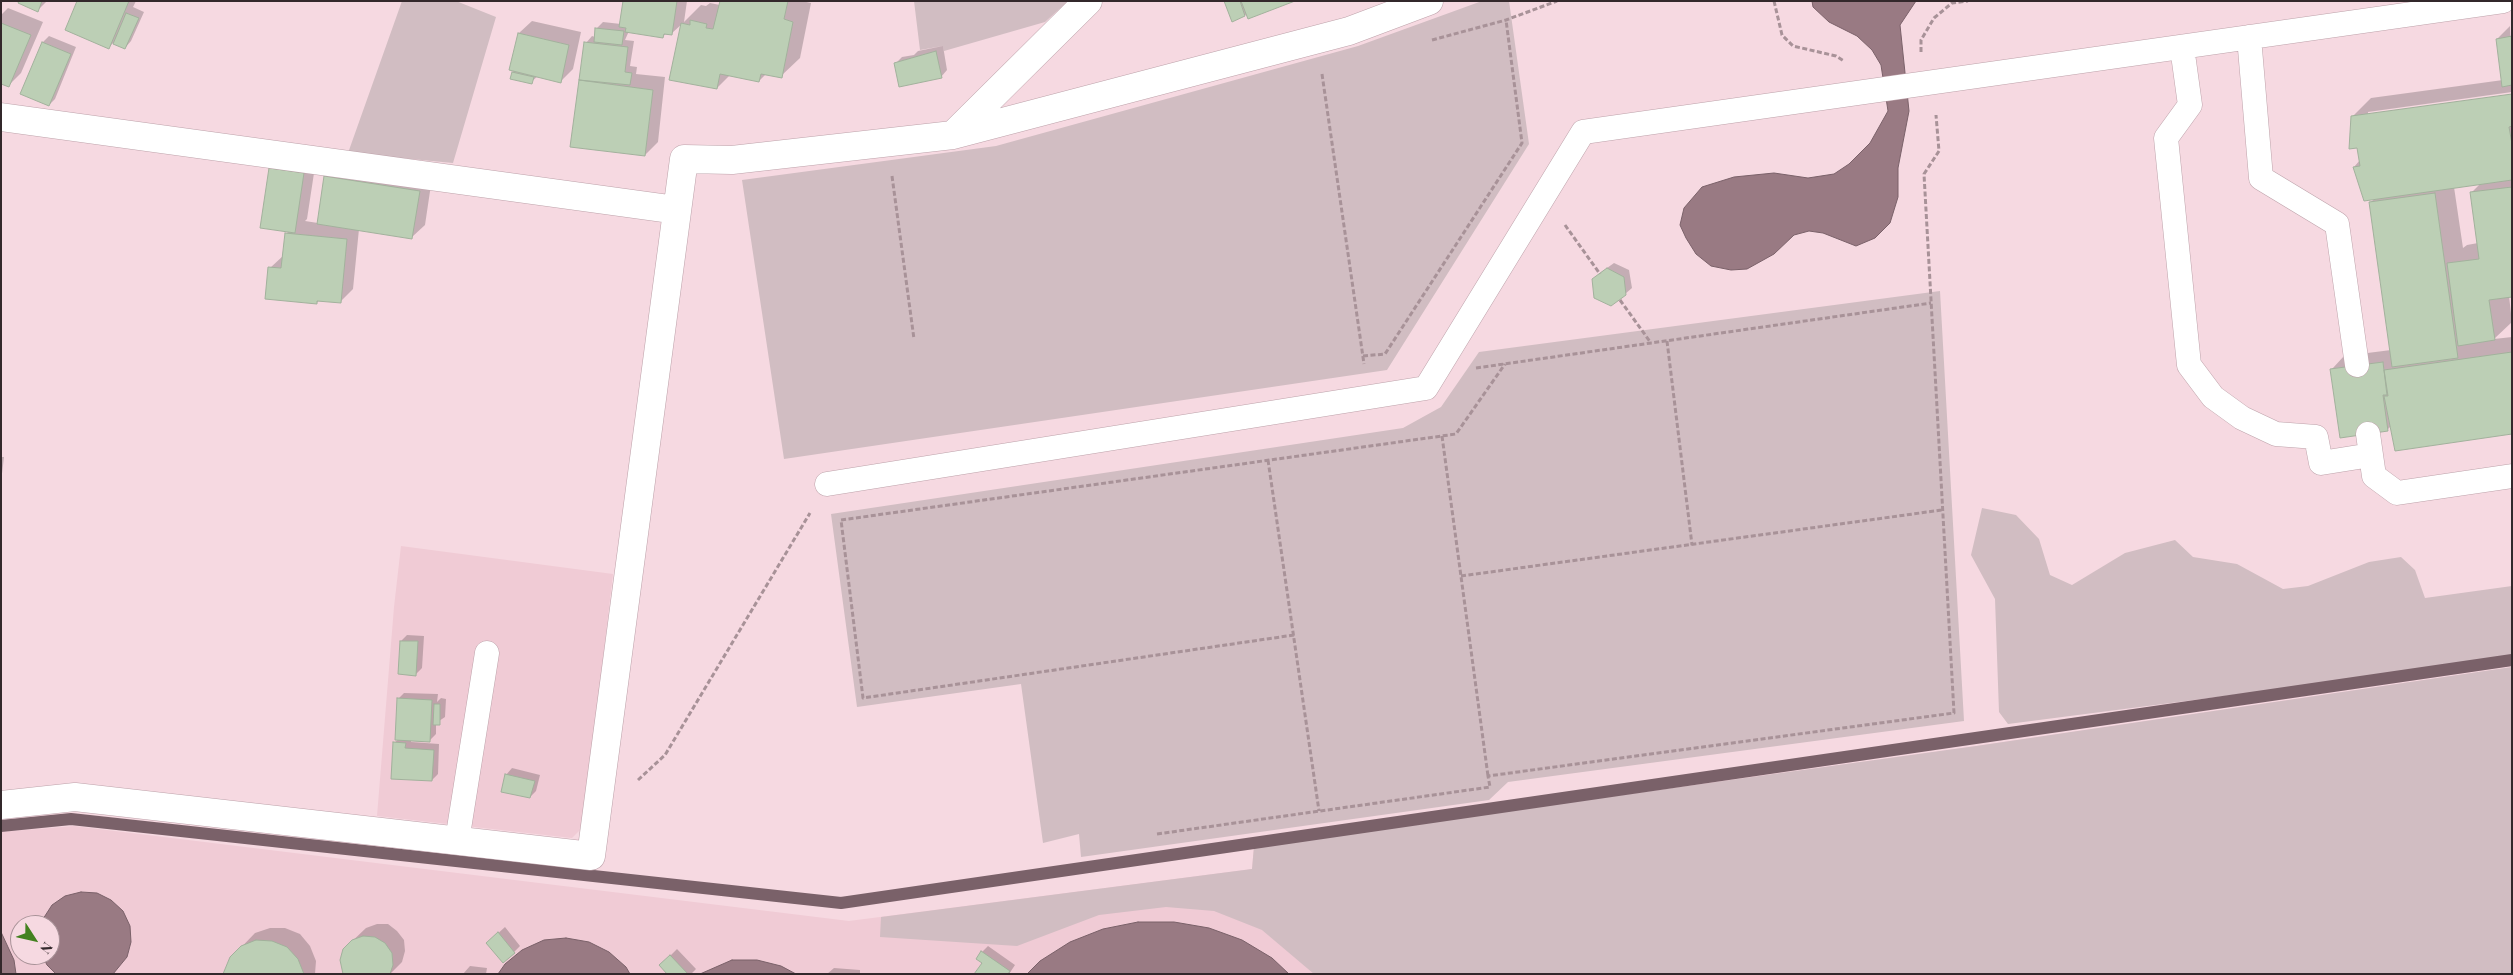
<!DOCTYPE html>
<html>
<head>
<meta charset="utf-8">
<style>
	body { margin:0 }
	#map { position:relative; width:2513px; height:975px; overflow:hidden; background:#f6d9e1; font-family:"Playfair Display",serif }
	canvas { display:block }
	.frame { position:absolute; inset:0; border:2px solid #33282b; pointer-events:none }
	.north { position:absolute; left:10px; top:915px; width:50px; height:50px; box-sizing:border-box; background:#f6d9e1; border:1px solid #a89298; border-radius:50%; rotate:125deg; font-size:14px; font-weight:700; line-height:20px; text-align:center; color:#33282b }
	.north::after { content:''; display:block; margin:auto; width:18px; height:22px; background:#438120; clip-path:polygon(50% 0,100% 100%,50% 72%,0 100%) }
</style>
</head>
<body>
<div id="map">
<canvas width="2513" height="975"></canvas>
<div class="frame"></div>
<div class="north">N</div>
</div>
<script>
const g = document.querySelector('canvas').getContext('2d');
g.lineJoin = 'round';
function fillPath(path, color) { g.fillStyle = color; g.fill(path, 'evenodd'); }
const shape = rows => new Path2D(rows.map(r => 'M' + r).join(''));
function stroke(path, color, width, dash) { g.strokeStyle = color; g.lineWidth = width; g.lineCap = dash ? 'butt' : 'round'; g.setLineDash(dash || []); g.stroke(path); }
const built = shape([
	[401,546,613,574,583,827,572,838,377,816,394,607],
	[2512,667,2512,974,1,974,1,832,74,826,849,921,1252,869,1254,846,1976,746],
	[20,925,50,925,50,955,20,955]
]);
const green = shape([
	[402,1,456,1,496,17,453,163,348,153],
	[914,1,1068,1,1045,22,944,51,943,46,920,50],
	[1482,1,1509,1,1529,144,1387,370,784,459,742,180,996,146,1358,46],
	[1940,291,1964,721,1508,782,1489,800,1081,857,1079,834,1043,843,1021,684,857,707,831,514,1403,428,1441,407,1479,352],
	[1982,508,2016,515,2039,539,2050,575,2072,585,2125,553,2175,540,2193,557,2237,564,2283,589,2308,586,2369,562,2401,557,2415,570,2425,598,2512,586,2512,659,2008,724,1999,712,1995,599,1971,555],
	[2512,667,2512,974,1314,974,1262,930,1214,911,1166,907,1099,915,1017,946,880,937,881,917,1252,869,1254,846,1976,746]
]);
const water = shape([
	[1812,1,1916,1,1900,25,1909,111,1898,168,1898,197,1890,223,1875,238,1856,246,1823,233,1809,231,1794,235,1774,254,1747,269,1731,270,1711,266,1696,254,1686,238,1680,225,1684,208,1702,187,1734,177,1774,173,1808,178,1834,174,1849,164,1870,143,1888,111,1881,65,1872,50,1857,36,1829,22,1813,7,1812,1],
	[81,892,97,893,111,900,123,911,130,926,131,942,127,957,113,974,56,974,47,965,42,955,50,955,50,925,41,925,43,919,52,905,65,896,81,892],
	[1138,922,1174,922,1209,928,1242,940,1272,958,1289,974,1027,974,1040,961,1070,942,1103,929,1138,922],
	[1,932,14,960,16,974,1,974,1,932],
	[566,938,589,942,609,952,626,967,630,974,498,974,505,964,522,950,544,940,566,938],
	[732,960,757,960,781,966,796,974,700,974,732,960]
]);
const shadow = shape([
	[20,1,47,1,38,10],
	[79,1,136,1,133,7,144,12,131,41,125,48,113,43,109,47],
	[624,1,687,1,684,22,701,5,706,6,710,3,720,5,721,1,802,1,811,3,800,58,781,76,766,74,759,81,730,75,717,88,671,79,683,23,671,34,667,33,663,36,629,31,625,40,634,41,630,66,637,67,636,74,665,77,658,142,645,155,580,81,582,79,586,43,592,36,595,37,597,28,603,22,621,24],
	[1226,1,1292,1,1245,15],
	[8,8,43,22,21,73,9,85,1,82,1,15],
	[532,21,581,32,573,69,561,81,538,76,531,82,513,73,519,33],
	[2510,26,2512,92,2368,112,2368,115,2512,95,2512,296,2509,296,2512,322,2494,339,2512,337,2512,433,2391,426,2387,430,2332,369,2344,356,2391,350,2371,202,2375,198,2354,167,2360,160,2352,117,2371,98,2503,80,2497,39],
	[2481,183,2471,193,2478,243,2467,245,2463,248,2454,187],
	[49,36,76,47,55,99,49,105,22,93,43,42],
	[943,46,947,70,941,77,895,64,902,57,914,55,918,51],
	[283,155,316,160,307,219,305,221,318,223,325,177,338,164,432,178,425,225,412,237,359,229,353,289,340,302,319,300,317,303,270,268,284,255,286,234,289,231,270,168],
	[1614,263,1629,270,1632,288,1625,294,1600,273],
	[1,457,4,457,1,482],
	[407,635,424,636,422,668,416,674,401,641],
	[404,693,438,694,437,702,441,698,446,699,445,717,436,723,436,734,430,740,411,739,411,742,439,744,438,774,432,780,394,743,399,739,398,699],
	[512,768,540,775,536,791,530,797,506,775],
	[377,924,388,924,397,931,404,940,405,951,402,962,390,974,344,974,344,949,366,928],
	[505,927,520,946,514,952,494,937],
	[270,928,285,928,300,934,310,946,316,961,315,974,224,974,231,958,255,933],
	[988,946,1015,965,1009,974,976,974,984,963,982,952],
	[677,949,696,969,691,974,669,974,667,959],
	[470,966,487,968,486,974,463,974],
	[834,968,860,970,860,974,827,974]
]);
const stream = shape([
	[1,826,71,819,841,903,2512,660]
]);
const building = shape([
	[19,1,42,1,38,12,18,3,19,1],
	[77,1,129,1,109,49,65,30,77,1],
	[623,1,677,1,672,35,664,34,663,38,625,32,626,28,619,27,623,1],
	[720,1,788,1,784,19,793,22,782,78,761,74,759,82,720,74,717,89,669,80,681,23,690,25,690,20,707,24,706,28,713,29,720,1],
	[1224,1,1240,1,1245,16,1232,22,1224,1],
	[1241,1,1295,1,1248,19,1241,1],
	[126,13,139,18,125,49,113,44,126,13],
	[1,23,31,35,9,87,1,84,1,23],
	[595,28,624,31,622,45,594,42,595,28],
	[518,33,569,45,561,83,509,70,518,33],
	[2512,36,2512,85,2502,87,2496,39,2512,36],
	[42,42,71,54,49,106,20,94,42,42],
	[584,42,628,47,625,72,632,73,630,85,579,80,584,42],
	[936,51,942,78,899,87,894,63,936,51],
	[512,72,534,77,532,84,510,79,512,72],
	[579,80,653,90,645,156,570,147,579,80],
	[2512,94,2512,126,2509,127,2512,144,2512,180,2364,201,2353,167,2360,166,2357,148,2349,149,2351,116,2512,94],
	[269,168,304,173,295,233,260,228,269,168],
	[324,176,420,191,412,239,317,224,324,176],
	[2512,187,2512,297,2489,300,2495,340,2458,346,2447,263,2479,259,2470,192,2512,187],
	[2435,193,2458,358,2392,367,2369,202,2435,193],
	[285,233,347,239,341,303,317,301,317,304,265,299,268,267,281,268,285,233],
	[1607,268,1624,277,1626,295,1611,306,1594,298,1592,279,1607,268],
	[2512,352,2512,434,2395,451,2384,396,2388,396,2384,370,2512,352],
	[2383,362,2387,395,2383,395,2388,431,2340,438,2330,369,2383,362],
	[400,641,418,641,416,676,398,674,400,641],
	[397,698,432,700,430,742,395,740,397,698],
	[434,704,440,704,440,725,433,725,434,704],
	[393,742,406,743,405,748,434,750,432,781,391,779,393,742],
	[505,774,535,781,530,798,501,792,505,774],
	[498,932,515,953,503,963,486,943,498,932],
	[363,936,375,937,385,943,392,953,393,965,390,974,343,974,340,960,343,949,352,940,363,936],
	[256,940,272,941,287,947,298,959,304,974,223,974,230,957,241,946,256,940],
	[981,951,1010,971,1008,974,974,974,982,963,976,959,981,951],
	[670,955,688,974,667,974,659,965,670,955]
]);
const path = shape([
	[1774,1,1782,35,1793,46,1836,56,1844,61],
	[1432,40,1506,20,1557,1],
	[1921,52,1921,40,1934,18,1952,3,1968,1],
	[1322,74,1364,364],
	[892,176,914,339],
	[1565,225,1600,274],
	[1620,300,1651,343],
	[1667,341,1692,545],
	[1363,356,1385,354,1522,143,1506,20],
	[1476,368,1931,303],
	[1442,436,1488,776],
	[1268,460,1319,811],
	[1461,576,1942,510],
	[1294,635,863,698,841,520,1456,434,1505,364],
	[638,780,665,755,810,513],
	[1157,834,1490,787,1488,776,1954,713,1924,174,1939,151,1936,115]
]);
const service = shape([
	[2249,37,2261,178,2337,224,2357,365],
	[2182,47,2190,105,2166,138,2189,365,2213,397,2242,418,2276,434,2316,437,2321,463,2371,455],
	[2368,434,2374,476,2397,493,2512,476],
	[827,484,1426,388,1583,132,2503,1],
	[457,841,487,653]
]);
const minor = shape([
	[1,117,677,210],
	[954,134,1088,1],
	[1,805,75,797,591,856,684,159,732,160,953,135,1349,31,1429,1]
]);
fillPath(built, '#f0cbd5');
fillPath(green, '#d1bdc2');
fillPath(water, '#997a83');
stroke(water, '#7a6169', 1);
fillPath(shadow, '#0003');
stroke(stream, '#7a6169', 12);
fillPath(building, '#bccfb5');
stroke(building, '#a2b19c', 1);
stroke(service, '#bda2aa', 25);
stroke(minor, '#bda2aa', 29);
stroke(path, '#a89298', 3, [5, 2.5]);
stroke(service, '#fff', 24);
stroke(minor, '#fff', 28);
</script>
</body>
</html>
